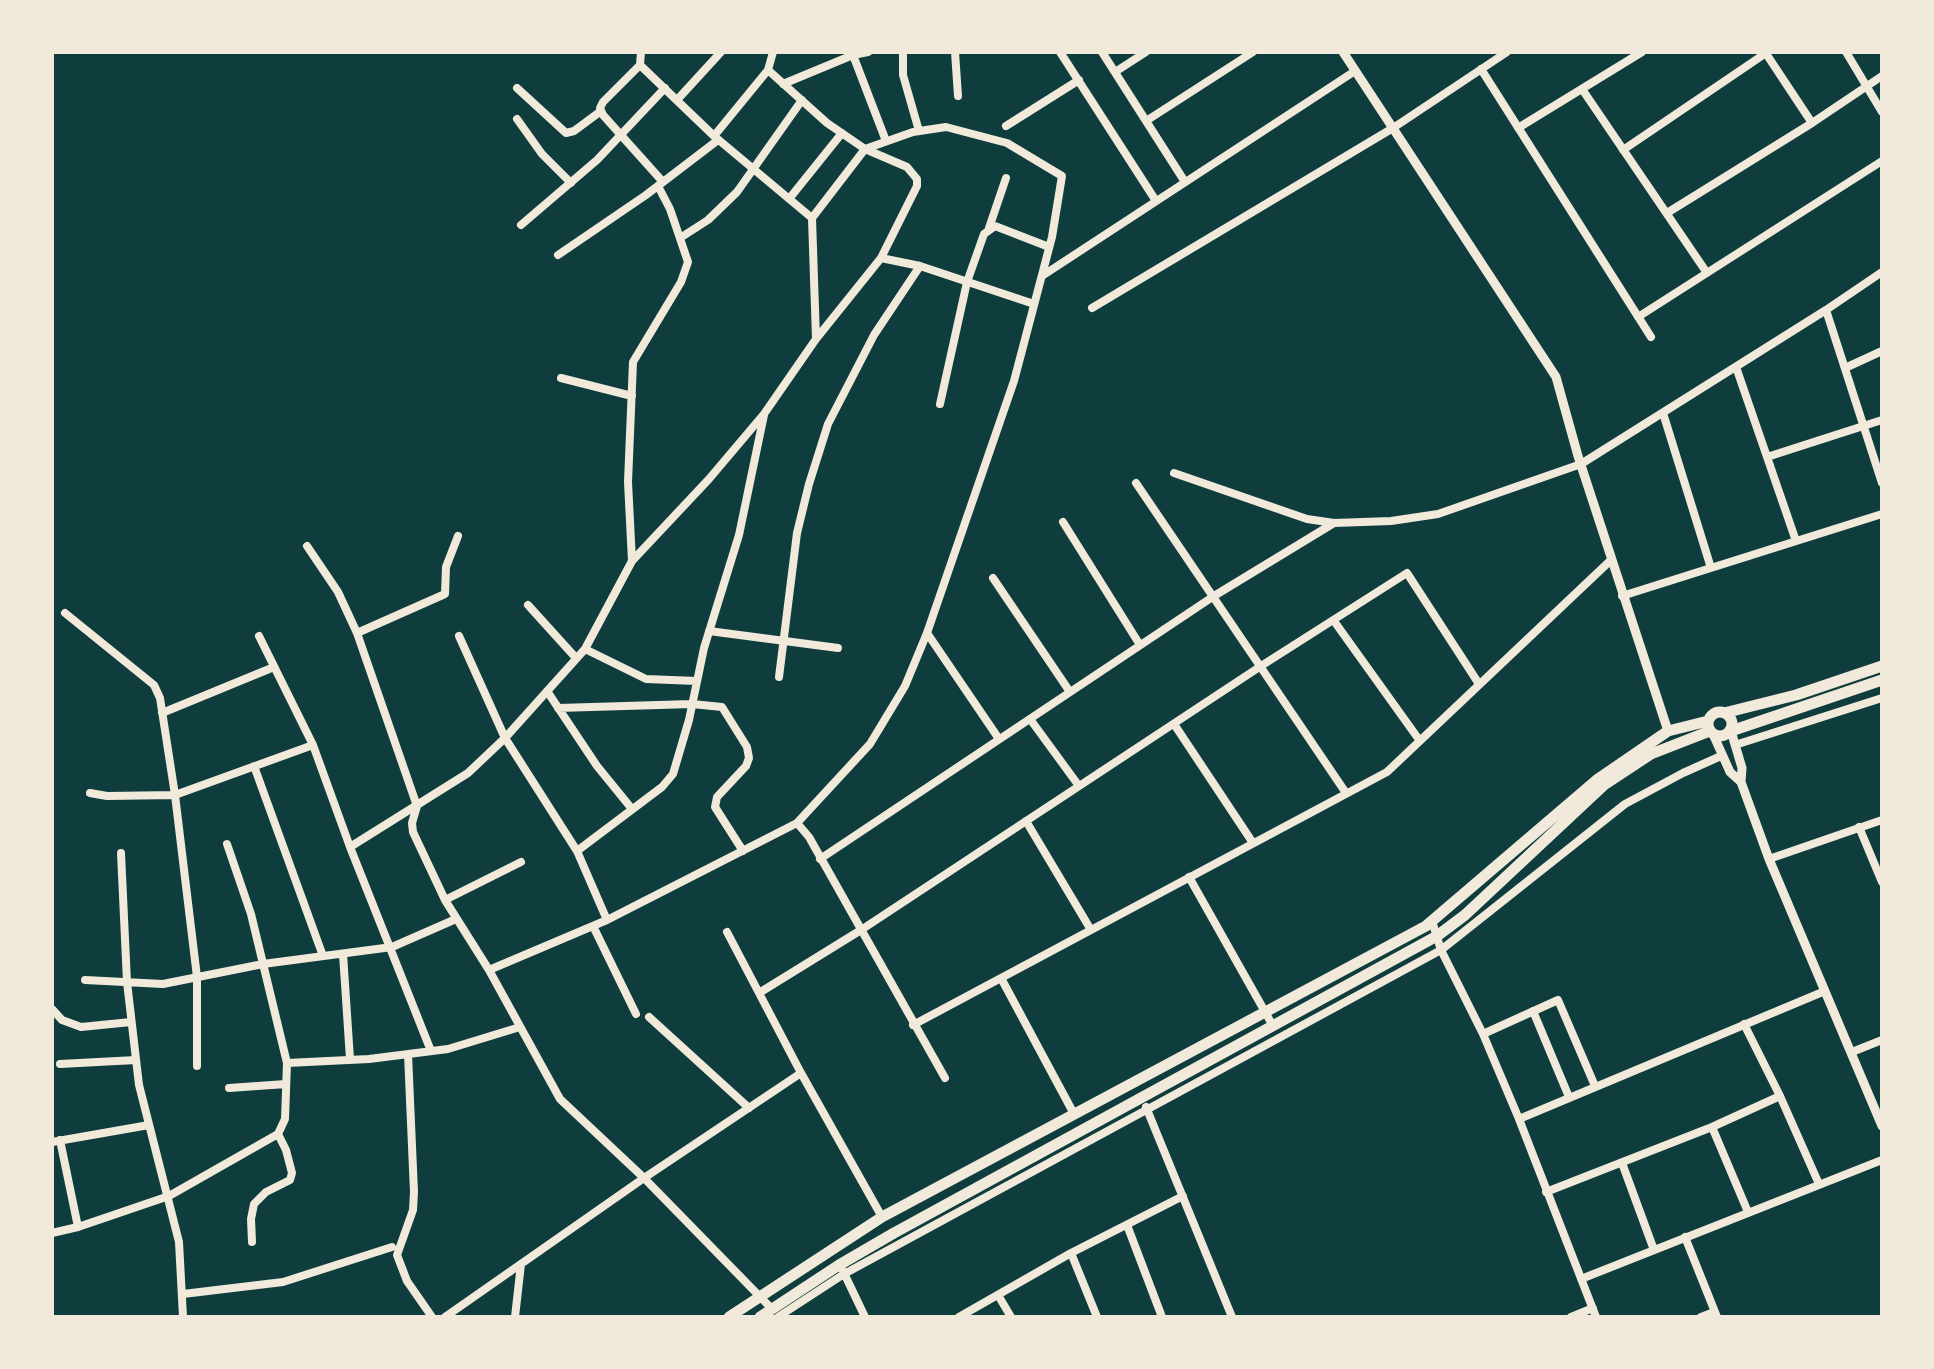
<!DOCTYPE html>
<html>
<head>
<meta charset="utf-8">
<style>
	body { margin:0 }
	#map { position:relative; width:1934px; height:1369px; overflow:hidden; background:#0f3d3e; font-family:"Exo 2",sans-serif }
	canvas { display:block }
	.frame { position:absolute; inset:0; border:54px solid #f1e9da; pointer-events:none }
</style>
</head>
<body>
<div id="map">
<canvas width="1934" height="1369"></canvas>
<div class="frame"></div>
</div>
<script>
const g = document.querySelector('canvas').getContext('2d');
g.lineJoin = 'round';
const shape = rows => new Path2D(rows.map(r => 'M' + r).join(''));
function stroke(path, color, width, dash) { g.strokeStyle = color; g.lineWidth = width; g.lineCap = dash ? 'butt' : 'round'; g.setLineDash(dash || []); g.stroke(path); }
const minor = shape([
	[641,52,640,65,714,136,812,218],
	[903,52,903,75,919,131],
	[955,52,958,96],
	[1060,52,1156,201],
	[1102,52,1185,182],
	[1765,52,1812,123,1882,76],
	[1846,52,1882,112],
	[853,55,886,141],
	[640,65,603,102,600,108,603,115,663,182],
	[1481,69,1651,337],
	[768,70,827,123,865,149,907,167,917,179,917,186,881,258,816,339],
	[1115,72,1146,52],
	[783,84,853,55,868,52],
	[517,88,566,133,574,131,601,111],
	[1582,89,1707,273],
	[677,100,721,52],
	[517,119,542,154,571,183],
	[1146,121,1253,52],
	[1006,126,1079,80],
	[1518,128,1642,52],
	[714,136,768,70,773,52],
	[1623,150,1766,53],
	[789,199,842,133],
	[1667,213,1812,123],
	[521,225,597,160,665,88],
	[989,228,1006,178],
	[680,238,708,220,737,192,802,100],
	[558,255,646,195,718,140],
	[881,258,920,266,1034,304],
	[1042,276,1355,71],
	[1092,308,1393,128,1507,52],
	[1826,310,1882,272],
	[1638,317,1882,161],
	[1736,367,1796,541],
	[1845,368,1882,351],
	[561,378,632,396],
	[940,404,967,282,984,234,995,226,1049,247],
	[1663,413,1711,568],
	[1767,457,1882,420],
	[1174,473,1307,519,1334,523,1391,521,1438,514,1581,464,1826,310,1882,483],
	[1136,483,1346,793],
	[1063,522,1140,645],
	[458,536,446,567,445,594,357,633,417,806,412,823,413,832,445,900,489,970,560,1099,644,1178,772,1309],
	[307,546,338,592,357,633],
	[632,561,628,482,633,362,681,282,688,262,670,209,658,186],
	[993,578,1070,692],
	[1622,596,1882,514],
	[528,605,576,658],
	[65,613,154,685,160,698,175,795,107,796,90,793],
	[1334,621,1420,741],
	[709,631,838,648],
	[927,633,999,739],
	[259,636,313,745],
	[459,636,505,738,577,851,662,787,673,774,689,720,704,648,739,535,764,415],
	[585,649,646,679,697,681],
	[779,677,797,533,809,484,828,424,874,335,920,266],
	[547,691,597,766,632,809],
	[558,708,692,704,722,707,747,747,749,758,746,766,717,797,715,807,743,851],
	[162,713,274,667],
	[1030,719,1079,786],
	[1174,724,1253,843],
	[1735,745,1882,698],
	[254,766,323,956],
	[1026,821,1091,930],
	[1859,827,1882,882],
	[227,844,251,914,287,1063,369,1059,448,1049,520,1027],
	[350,847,431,1051],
	[121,853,127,982,139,1085,179,1242,183,1317],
	[820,859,1214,596,1334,523],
	[1769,859,1882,820],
	[1189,877,1273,1026],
	[445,900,521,862],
	[607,920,797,823],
	[1432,921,1441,950,1483,1034,1519,1119,1596,1317],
	[593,926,636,1014],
	[727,932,801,1073,882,1217],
	[343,954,350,1059],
	[489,970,607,920,577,851],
	[1001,978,1074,1114],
	[85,980,163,984,263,964,392,947,456,919],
	[759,993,861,930,1261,666,1407,573,1479,684],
	[52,1009,62,1020,81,1027,131,1022],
	[1533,1011,1569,1097],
	[649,1017,749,1108],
	[1744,1024,1780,1096,1819,1184],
	[913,1025,1387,772,1611,560],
	[1483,1034,1558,1000,1595,1086],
	[1852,1052,1882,1040],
	[408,1054,414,1192,413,1210,397,1255,407,1281,432,1317],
	[60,1064,136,1060],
	[197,1066,197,977,175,795,313,745,350,847,468,773,505,738,585,649,632,561,709,479,764,414,816,339,812,218,865,149,913,132,946,127,1007,143,1062,176,1052,237,1014,381,927,633,905,686,870,744,797,823,809,837,945,1078],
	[229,1088,286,1084],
	[1146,1107,1232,1317],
	[1519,1119,1825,991],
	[1712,1127,1748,1212],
	[60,1140,78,1227],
	[52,1142,149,1125],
	[1622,1163,1654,1250],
	[1546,1192,1712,1127,1780,1096],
	[1127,1225,1162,1317],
	[52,1233,78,1227,169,1196,278,1134,285,1119,287,1063],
	[1685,1237,1717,1317],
	[252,1242,251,1219,254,1204,266,1192,290,1180,292,1173,286,1150,278,1134],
	[1071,1253,1097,1317],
	[843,1271,865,1317],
	[1581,1279,1882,1160],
	[183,1294,283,1282,392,1247],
	[998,1295,1011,1317],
	[445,1317,644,1178,801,1073],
	[515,1317,521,1264],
	[778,1317,844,1274,1441,950,1625,804,1683,773,1721,756],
	[959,1317,1071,1253,1183,1196],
	[1571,1317,1593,1308],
	[1701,1317,1714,1312]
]);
const tertiary = shape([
	[1343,52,1556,377,1578,456,1668,731],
	[1731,731,1742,768,1741,782,1769,859,1882,1126],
	[1713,734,1730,772,1741,782]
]);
const secondary = shape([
	'1708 724a12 12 0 1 1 24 0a12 12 0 1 1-24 0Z',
	[1724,713,1796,695,1882,666],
	[1731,731,1882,680],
	[729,1317,882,1217,1426,926,1598,779,1668,731,1708,721],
	[760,1317,839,1265,894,1233,1437,936,1465,915,1604,785,1651,754,1710,731]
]);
stroke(minor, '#f1e9da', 8);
stroke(tertiary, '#f1e9da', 9);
stroke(secondary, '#f1e9da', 11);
</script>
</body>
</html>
